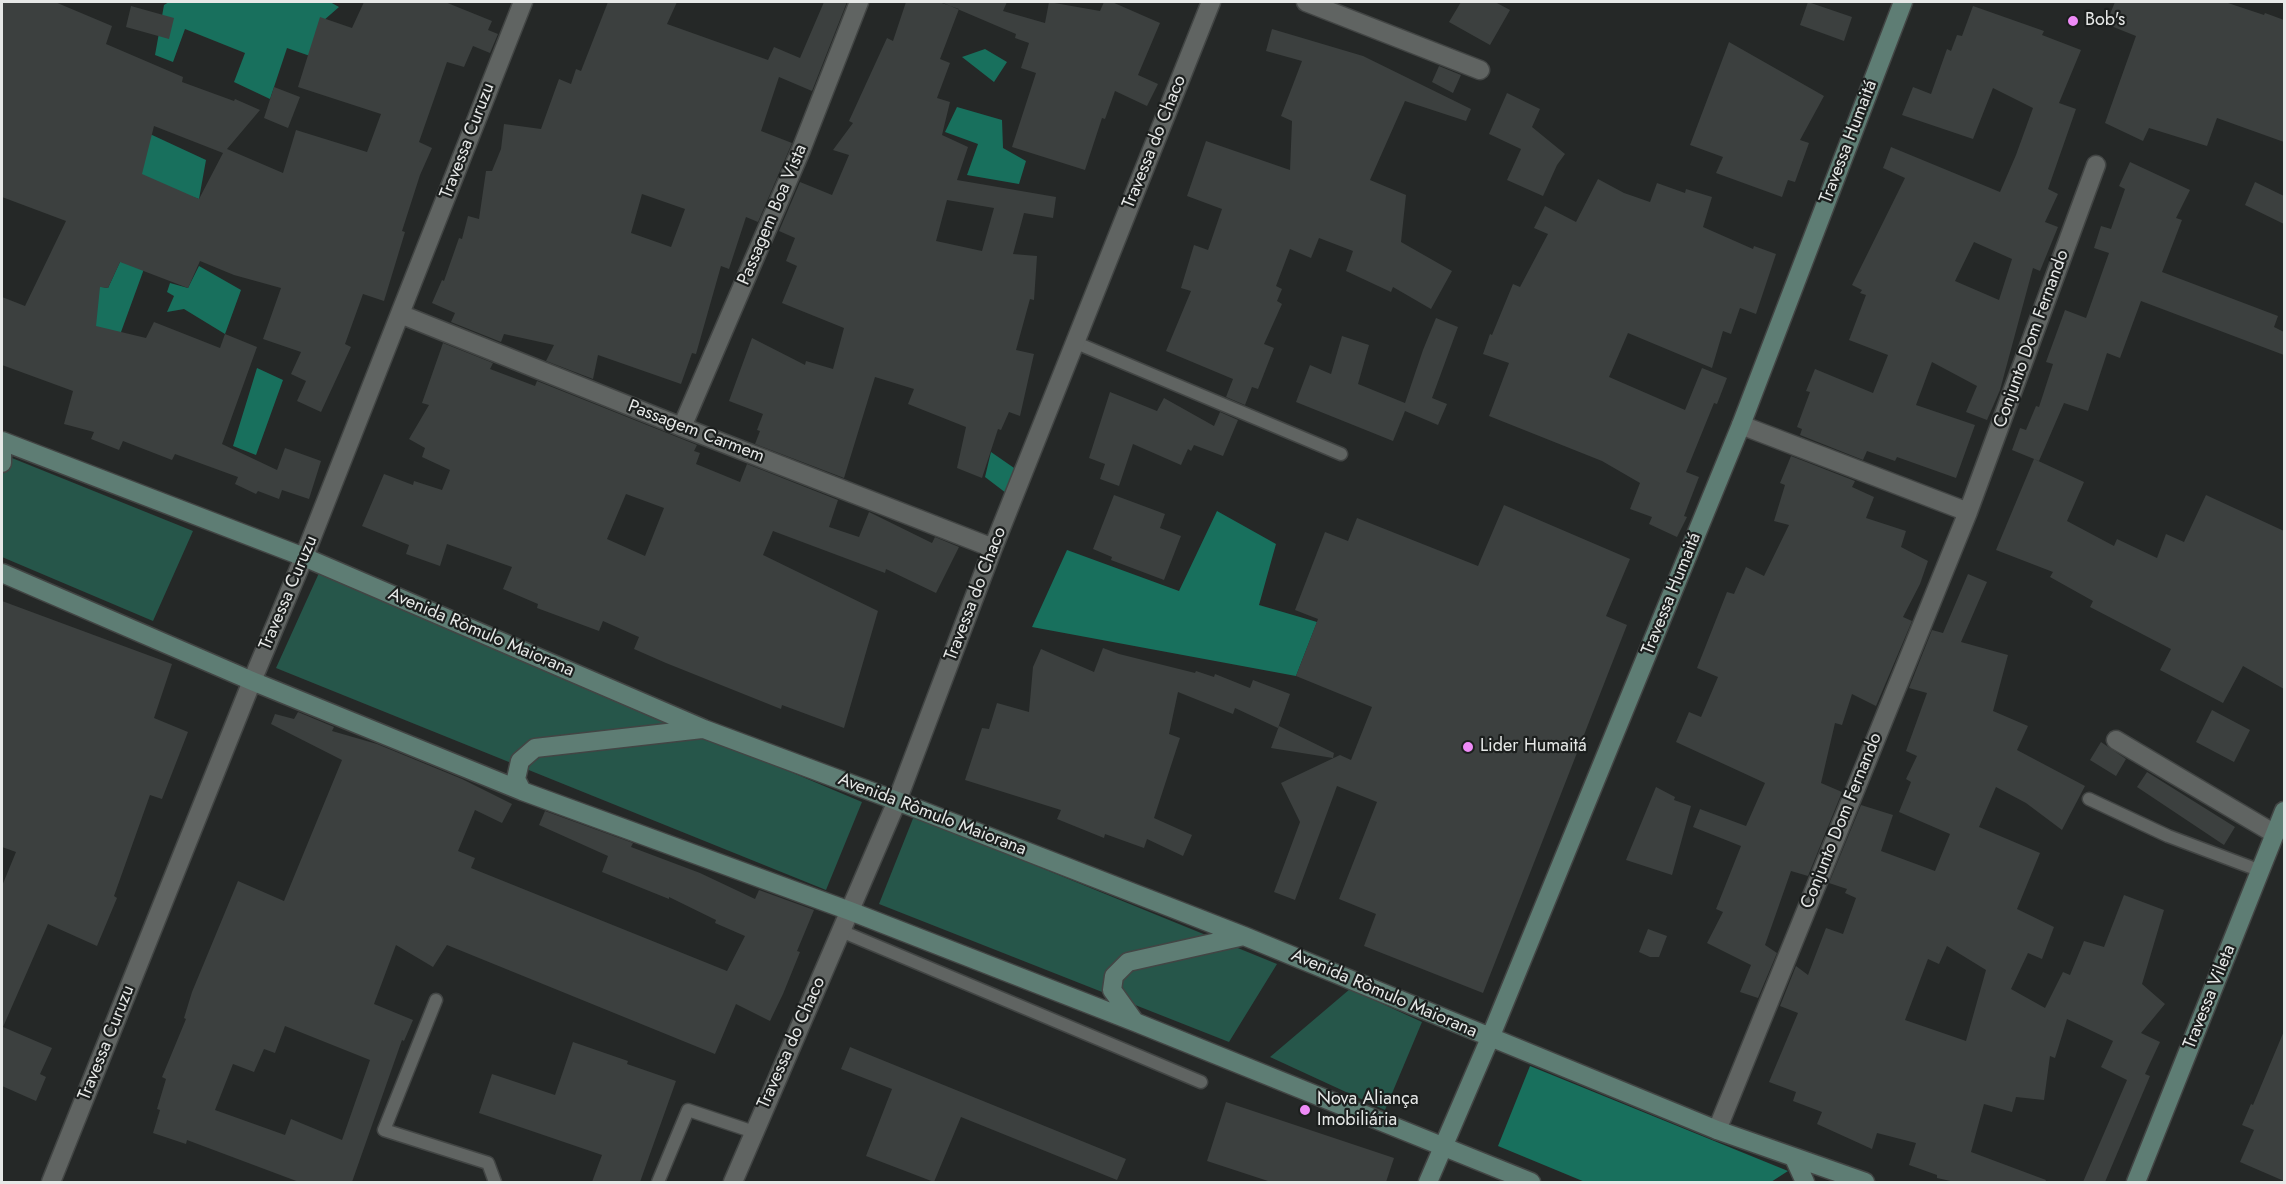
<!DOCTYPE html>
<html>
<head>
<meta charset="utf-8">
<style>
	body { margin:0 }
	#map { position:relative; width:2286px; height:1184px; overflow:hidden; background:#252827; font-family:Jost,sans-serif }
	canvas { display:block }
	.frame { position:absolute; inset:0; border:3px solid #e6e8e7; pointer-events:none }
</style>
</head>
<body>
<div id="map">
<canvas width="2286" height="1184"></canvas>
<div class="frame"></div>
</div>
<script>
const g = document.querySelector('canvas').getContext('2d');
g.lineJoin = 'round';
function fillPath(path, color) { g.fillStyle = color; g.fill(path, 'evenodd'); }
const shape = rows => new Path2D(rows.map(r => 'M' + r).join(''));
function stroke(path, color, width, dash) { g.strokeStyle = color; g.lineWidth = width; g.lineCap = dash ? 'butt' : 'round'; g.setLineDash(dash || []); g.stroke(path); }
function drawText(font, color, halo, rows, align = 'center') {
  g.font = font + ' Jost,sans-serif'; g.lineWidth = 4.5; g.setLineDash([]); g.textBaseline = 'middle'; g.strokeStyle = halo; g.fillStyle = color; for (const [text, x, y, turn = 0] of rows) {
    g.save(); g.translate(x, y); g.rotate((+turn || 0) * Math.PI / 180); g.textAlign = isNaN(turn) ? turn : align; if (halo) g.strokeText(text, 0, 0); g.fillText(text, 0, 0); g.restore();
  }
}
const green = shape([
	[2,454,193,531,153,621,2,557],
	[319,573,862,802,826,890,276,668],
	[914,816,1277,964,1229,1042,879,904],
	[1350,989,1422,1022,1385,1110,1270,1057]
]);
const forest = shape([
	[169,2,330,2,339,7,323,21,336,65,287,48,270,99,234,82,245,53,185,29,173,62,155,55,164,5],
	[985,49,1007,62,994,82,962,57],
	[957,107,1002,120,1003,148,1026,161,1019,184,967,175,978,144,945,132],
	[137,128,206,160,199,199,117,172],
	[125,251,148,258,121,332,97,336,90,285,108,288],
	[199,266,241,290,225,334,184,309,167,312,174,296,167,292,170,283,188,288],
	[257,368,283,380,256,455,233,446],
	[991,452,1017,470,1006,493,985,477],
	[1217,511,1276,544,1259,605,1317,622,1296,676,1032,627,1067,550,1179,591],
	[1530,1066,1788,1171,1771,1182,1585,1182,1498,1146]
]);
const building = shape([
	[2,2,55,2,112,26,106,44,183,77,182,82,234,101,235,99,260,110,227,149,283,173,296,130,367,152,381,114,298,87,320,17,352,28,364,2,445,2,492,21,488,30,498,34,490,53,473,46,464,67,447,62,419,142,432,148,420,175,402,231,405,232,384,301,363,294,345,344,351,347,321,412,297,401,306,381,291,374,301,352,263,339,281,288,234,275,200,261,188,288,120,262,108,288,100,287,96,326,146,338,154,322,220,348,225,334,257,347,222,444,277,470,285,448,321,461,309,499,282,490,279,499,258,491,256,494,235,484,238,477,175,454,172,460,123,441,119,450,91,439,94,432,64,424,73,391,2,365,2,297,25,306,66,221,2,197],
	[154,126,223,153,199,199,142,174],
	[608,2,677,2,667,24,768,60,774,47,800,58,824,2,847,2,812,91,779,77,761,131,792,143,758,222,746,217,729,269,721,266,696,354,692,353,681,384,598,355,593,379,546,361,554,345,504,334,501,342,451,322,455,313,432,303,442,280,444,281,459,238,462,239,468,216,479,219,486,171,492,171,501,149,504,124,541,129,559,79,571,84,576,69,581,71],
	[642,194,685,209,671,247,631,233],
	[906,2,939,2,959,9,940,59,950,63,937,98,950,102,942,135,968,147,957,180,1056,197,1053,218,1024,213,1013,254,1037,256,1034,300,1030,299,1016,350,1034,354,1020,416,1009,412,1001,430,998,429,982,478,957,468,966,427,908,404,914,389,875,377,844,478,755,444,760,431,757,430,763,414,729,401,752,338,805,365,806,361,833,369,844,328,782,303,797,266,786,261,795,238,779,231,800,182,832,195,849,155,833,150,853,123,849,121,887,38,893,41],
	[947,200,994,208,982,251,936,241],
	[941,2,1007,2,1003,11,1045,23,1049,2,1100,11,1104,2,1112,2,1160,23,1138,75,1158,84,1147,106,1115,91,1105,119,1102,118,1085,170,1012,147,1036,73,1021,68,1029,43,1015,38,1016,34],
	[1461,2,1495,2,1510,10,1490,45,1449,22],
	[1808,2,1852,17,1844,41,1800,25],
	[2115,2,2225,2,2264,15,2265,13,2284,20,2284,142,2217,118,2207,146,2149,128,2143,141,2105,123,2136,36,2106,24],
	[131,6,174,18,169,39,126,27],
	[1973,6,2044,31,2042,35,2081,50,2059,103,2076,109,2048,189,2058,194,2045,222,2058,227,2040,271,2033,268,2000,390,1987,420,1966,412,1977,386,1932,362,1916,405,1975,425,1956,478,1897,457,1895,461,1867,451,1863,460,1800,435,1802,429,1797,427,1810,392,1806,391,1815,369,1873,393,1888,355,1849,340,1866,295,1860,293,1862,290,1852,285,1905,178,1883,168,1891,147,2000,192,2016,155,2033,108,1993,88,1973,139,1902,115,1913,87,1931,94,1947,49,1951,51,1957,35,1962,36],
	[1974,242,2012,259,1999,300,1955,281],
	[1272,29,1363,56,1471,109,1466,121,1405,101,1370,180,1406,195,1401,242,1452,271,1431,309,1393,287,1391,292,1346,271,1353,251,1319,238,1311,258,1290,249,1276,286,1282,289,1277,301,1282,304,1264,344,1274,348,1258,389,1252,387,1245,405,1226,397,1233,379,1166,351,1191,291,1181,288,1194,245,1208,250,1222,209,1187,196,1206,141,1290,170,1292,121,1281,116,1302,61,1266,51],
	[1729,42,1824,96,1800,140,1809,143,1795,182,1788,180,1782,197,1716,173,1723,157,1690,145],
	[1439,66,1461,75,1453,93,1432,82],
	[274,87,300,97,288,128,264,118],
	[1507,93,1540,109,1532,127,1565,154,1557,165,1543,196,1507,180,1521,149,1489,134],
	[2130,162,2190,190,2176,218,2182,220,2162,272,2278,316,2274,327,2284,332,2284,355,2141,301,2120,358,2107,353,2088,411,2064,403,2039,461,2012,450,2020,428,2026,430,2036,406,2039,407,2053,364,2046,362,2065,310,2086,318,2109,253,2094,248,2101,226,2111,229,2125,189,2119,186],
	[1598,179,1624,193,1650,202,1657,183,1685,193,1686,189,1712,197,1703,227,1753,249,1754,246,1776,254,1756,314,1740,308,1731,334,1723,331,1712,368,1628,333,1609,377,1685,410,1702,368,1727,378,1717,404,1714,403,1686,472,1699,477,1684,516,1687,517,1677,537,1649,524,1652,517,1630,509,1640,483,1602,461,1489,416,1509,363,1483,354,1490,334,1492,335,1513,284,1520,287,1548,234,1534,228,1545,206,1576,222],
	[2255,182,2284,196,2284,224,2245,205],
	[1436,318,1458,327,1432,398,1447,404,1438,425,1405,411,1393,441,1296,402,1310,365,1331,374,1342,336,1369,345,1358,384,1405,403,1423,350],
	[443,343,493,363,490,369,535,386,537,381,697,445,694,451,700,453,696,464,740,482,747,464,838,500,829,527,859,537,869,512,932,543,935,537,959,547,936,593,886,569,885,573,773,531,763,555,878,611,844,728,782,705,781,709,666,663,634,649,639,637,603,621,599,631,537,608,538,604,503,589,512,567,447,544,440,566,406,554,409,545,362,526,384,474,413,485,414,481,442,490,450,470,422,457,425,448,409,439,429,405,422,403],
	[626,494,664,508,645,556,607,539],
	[1110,392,1157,411,1164,398,1214,426,1220,412,1238,420,1223,456,1194,445,1191,451,1188,449,1181,465,1133,444,1119,486,1100,479,1105,464,1089,458],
	[1791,456,1855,481,1852,487,1874,497,1866,518,1906,531,1901,547,1928,561,1920,584,1903,617,1912,621,1876,706,1852,694,1842,725,1835,723,1821,783,1842,792,1808,876,1791,871,1765,945,1777,953,1758,998,1740,992,1751,965,1707,943,1723,912,1716,909,1741,846,1693,827,1700,809,1746,826,1765,783,1676,742,1689,712,1701,717,1718,677,1697,668,1727,592,1734,594,1746,567,1764,576,1789,525,1774,521,1785,485,1780,483],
	[2034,459,2084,482,2067,521,2114,546,2117,539,2157,558,2166,534,2184,542,2206,495,2284,531,2284,689,2243,666,2223,703,2160,670,2171,649,2090,607,2093,601,2050,577,2053,572,1996,550],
	[1114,495,1165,514,1160,528,1181,536,1164,580,1111,560,1112,557,1093,549],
	[1504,505,1630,559,1606,616,1627,625,1483,993,1364,946,1376,914,1339,899,1377,802,1337,786,1295,900,1274,892,1300,822,1281,783,1340,755,1351,760,1372,707,1296,676,1318,619,1295,610,1325,532,1348,541,1357,518,1478,566],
	[1968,574,1987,582,1961,642,2008,655,1993,711,2028,726,2017,750,2085,786,2062,830,2026,803,1996,787,1979,827,2040,853,2017,909,2054,927,2042,959,2028,953,2011,989,2045,1008,2063,972,2070,975,2084,941,2104,947,2124,895,2164,910,2142,984,2165,1004,2141,1033,2160,1042,2145,1074,2150,1076,2105,1182,2083,1182,2127,1080,2101,1067,2113,1041,2067,1019,2055,1058,2050,1056,2044,1100,2016,1097,2012,1112,1984,1104,1971,1152,2046,1180,2045,1182,1955,1182,1937,1178,1937,1175,1909,1165,1916,1143,1877,1133,1872,1149,1817,1124,1822,1112,1793,1101,1796,1092,1769,1082,1798,1013,1780,1006,1796,966,1808,975,1826,928,1843,934,1856,898,1845,893,1847,889,1829,883,1861,805,1893,815,1881,851,1935,871,1950,834,1899,812,1911,782,1906,779,1917,756,1906,751,1927,693,1909,688,1932,630,1943,633],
	[1947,946,1986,970,1966,1041,1905,1020,1928,959,1939,964],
	[2,601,172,664,154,718,188,732,162,799,150,795,114,896,117,898,97,946,48,924,3,1027,52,1048,40,1074,46,1077,36,1101,2,1086,2,886,16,852,2,847],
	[1103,648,1119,654,1195,673,1196,671,1214,677,1215,674,1250,688,1253,680,1290,694,1278,728,1235,708,1233,714,1178,692,1169,734,1180,738,1154,818,1192,835,1183,856,1147,839,1144,848,1105,834,1104,838,1057,819,1061,810,965,780,982,728,989,729,997,703,1029,712,1033,667,1041,649,1094,672],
	[2212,710,2250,730,2234,762,2196,742],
	[298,712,334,727,332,731,377,744,462,779,512,804,502,823,475,810,458,851,475,858,471,868,727,971,745,936,715,923,716,920,669,897,669,899,602,872,608,856,539,825,545,811,633,843,631,847,700,873,755,899,759,890,814,910,797,951,800,952,783,994,770,1021,736,1004,715,1054,447,945,433,967,396,945,374,1004,413,1020,404,1041,402,1040,352,1182,299,1182,187,1140,186,1144,153,1133,160,1110,157,1109,166,1079,162,1077,186,1019,184,1018,192,992,238,881,284,901,342,760,271,724,275,714,294,719],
	[285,1026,370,1060,342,1140,291,1119,285,1135,215,1110,233,1064,254,1072,264,1049,275,1053],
	[1279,726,1334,753,1333,758,1271,748],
	[2101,742,2126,759,2116,776,2090,760],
	[2147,772,2235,827,2224,845,2137,787],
	[1656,787,1675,797,1674,800,1691,806,1672,875,1626,860],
	[1648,929,1667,936,1659,957,1650,957,1639,952],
	[2284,1031,2284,1181,2240,1162,2254,1130,2242,1125,2251,1104,2253,1105],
	[573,1042,628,1061,627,1064,676,1081,640,1182,592,1182,602,1155,479,1113,492,1074,555,1095],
	[850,1047,1126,1159,1117,1180,961,1117,934,1182,866,1156,892,1089,841,1069],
	[1226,1102,1394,1158,1386,1182,1271,1182,1207,1161]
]);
const lane = shape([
	[1074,342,1341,454],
	[2089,799,2168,836,2261,871],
	[841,931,1201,1082],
	[436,1000,384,1130,488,1163,495,1182],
	[658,1182,688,1110,754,1132]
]);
const street = shape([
	[1306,2,1480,70],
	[400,314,682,427,993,548],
	[1741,425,1968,512],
	[682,427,801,150,859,2],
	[2116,740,2275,834],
	[1717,1130,1968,512,2096,165],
	[51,1182,252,681,304,557,523,2],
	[733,1182,897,801,993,548,1211,2]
]);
const secondary = shape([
	[2,441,304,557,704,729,897,801,1244,936,1717,1130,1865,1182],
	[2,447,2,463],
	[2,573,252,681,522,791,850,911,1135,1022,1531,1182],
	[522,791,516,779,520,761,535,748,702,729],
	[1135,1022,1112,990,1114,976,1128,962,1244,936],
	[1794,1158,1805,1182],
	[1428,1182,1490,1038,1741,425,1903,2],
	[2136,1182,2284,811]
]);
const markers = [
	[2073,21,6,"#ef8bf7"],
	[1468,747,6,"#ef8bf7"],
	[1305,1110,6,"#ef8bf7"]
];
const poiNames = [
	["Bob's",2085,21],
	["Lider Humaitá",1480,747],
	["Nova Aliança",1317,1100],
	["Imobiliária",1317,1121]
];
const streetNames = [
	["Travessa Curuzu",468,141,-69],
	["Travessa do Chaco",1155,142,-68],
	["Travessa Humaitá",1849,142,-69],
	["Passagem Boa Vista",773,215,-67],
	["Conjunto Dom Fernando",2032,339,-70],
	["Passagem Carmem",696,432,21],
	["Travessa Curuzu",289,593,-67],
	["Travessa do Chaco",976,594,-69],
	["Travessa Humaitá",1672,594,-68],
	["Avenida Rômulo Maiorana",481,633,23],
	["Avenida Rômulo Maiorana",932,815,21],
	["Conjunto Dom Fernando",1842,821,-68],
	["Avenida Rômulo Maiorana",1384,994,23],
	["Travessa Vileta",2210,997,-68],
	["Travessa Curuzu",107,1043,-68],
	["Travessa do Chaco",792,1043,-66]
];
fillPath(green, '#26564a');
fillPath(forest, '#18705d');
fillPath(building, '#3c403f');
stroke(lane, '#424544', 15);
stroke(street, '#424544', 21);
stroke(secondary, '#424544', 21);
stroke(lane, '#606462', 12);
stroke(street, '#606462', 18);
stroke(secondary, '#5e7d74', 18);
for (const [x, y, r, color] of markers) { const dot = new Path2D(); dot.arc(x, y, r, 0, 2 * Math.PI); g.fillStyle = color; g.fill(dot); stroke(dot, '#1c1f1e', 2); }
drawText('18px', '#e6e8e7', '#1c1f1e', poiNames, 'left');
drawText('18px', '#e6e8e7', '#1c1f1e', streetNames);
</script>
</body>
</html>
